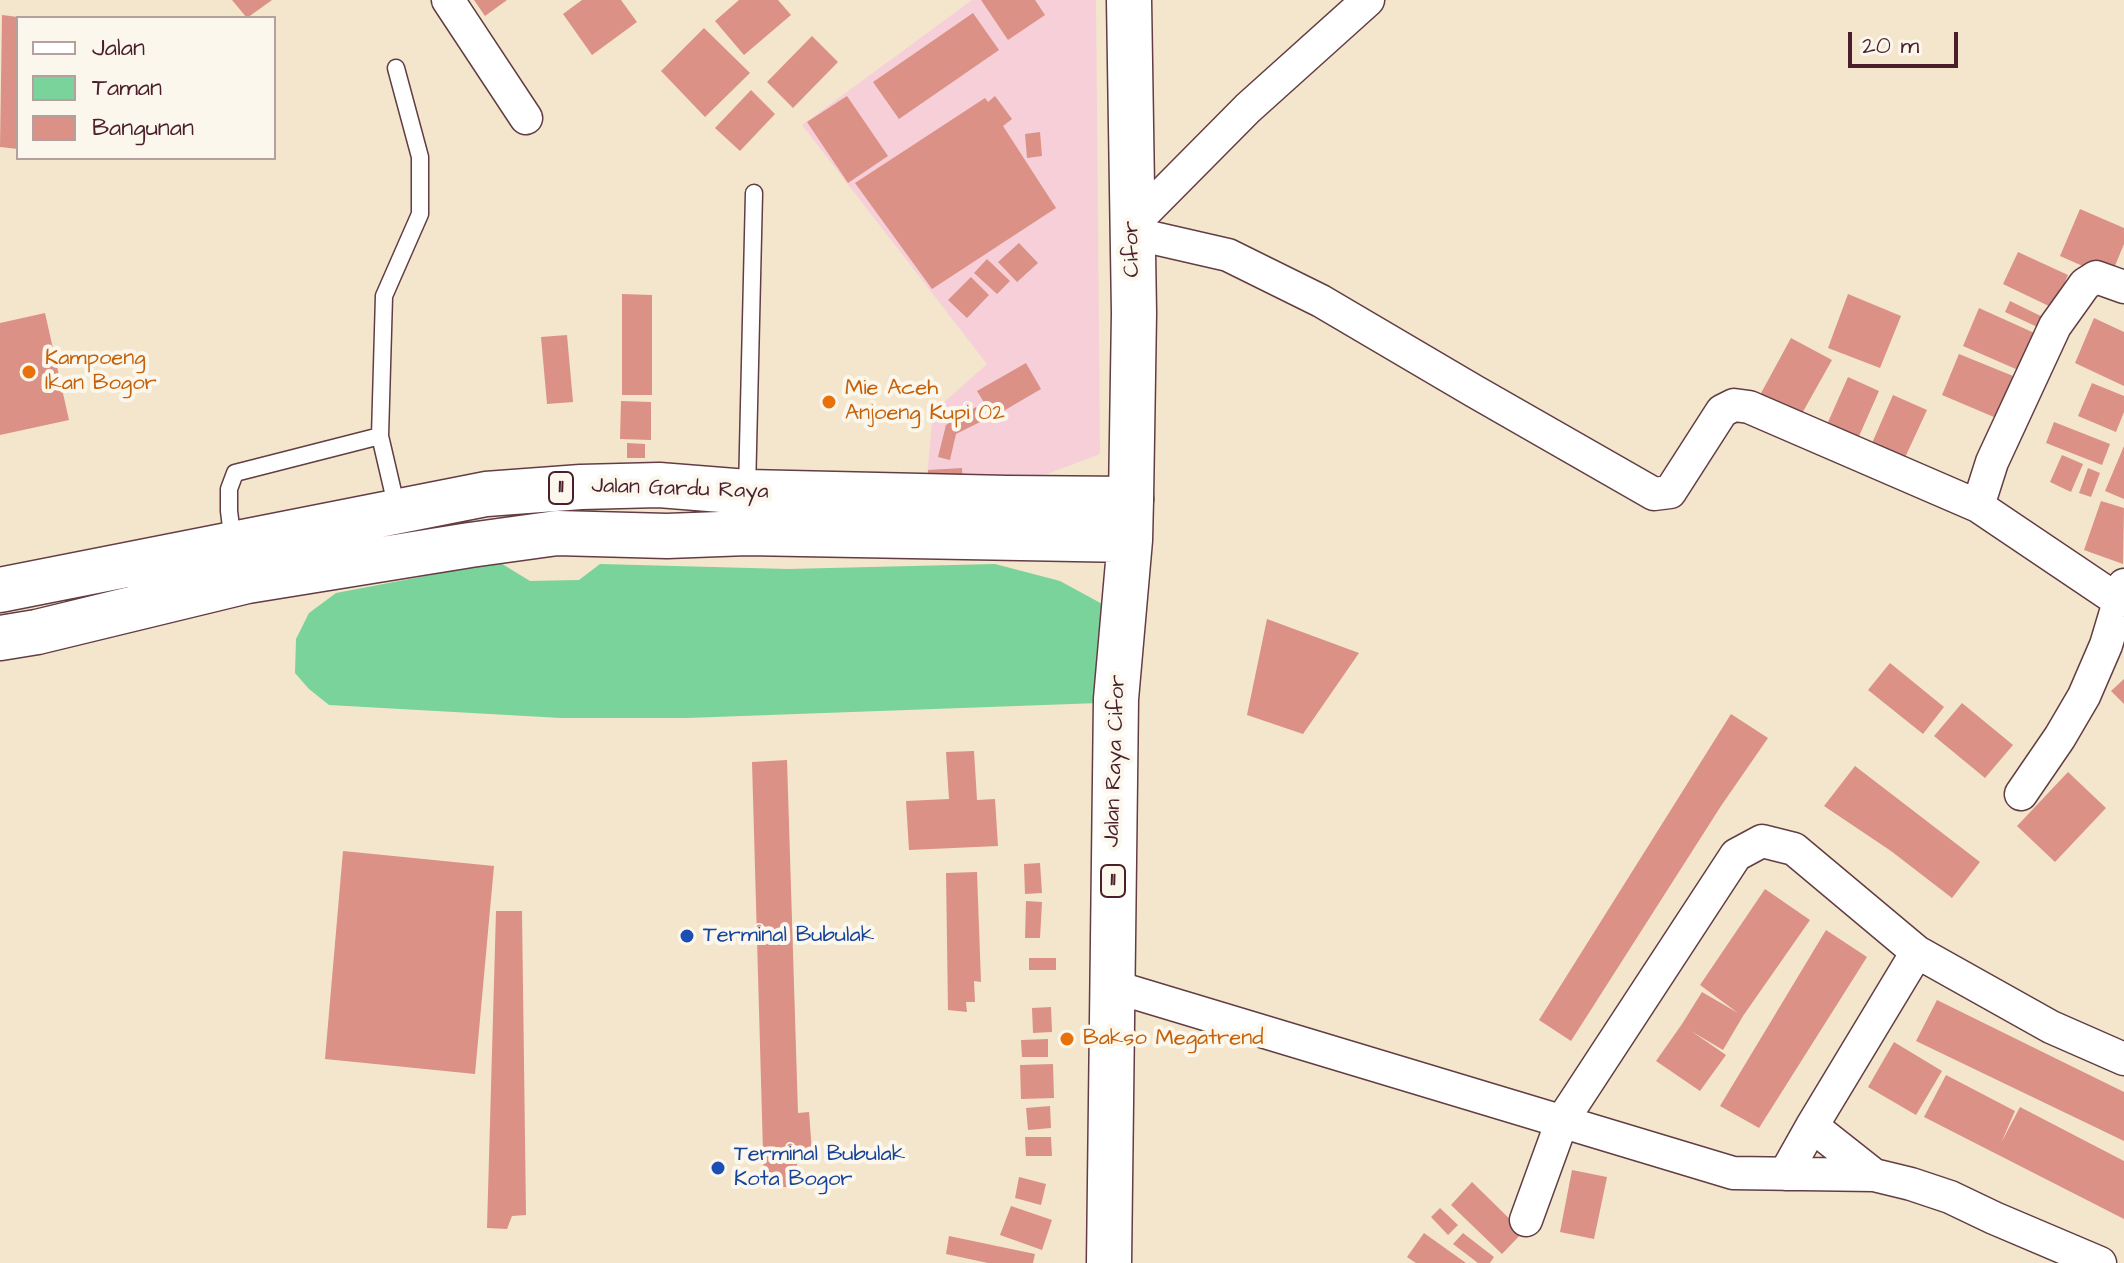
<!DOCTYPE html>
<html>
<head>
<meta charset="utf-8">
<style>
	body { margin:0 }
	#map { position:relative; width:2124px; height:1263px; overflow:hidden; background:#f3e6cc; font-family:"Architects Daughter",sans-serif }
	canvas { display:block }
	.legend { position:absolute; left:16px; top:16px; width:260px; height:144px; box-sizing:border-box; background:#fbf7ec; border:2px solid #b4a19f; margin:0; padding:10px 14px; list-style:none; font-size:24px; color:#4a1f2b }
	.legend li { display:flex; align-items:center; gap:16px; height:40px }
	.legend b { width:40px; border:2px solid #b4a19f }
	.scale { position:absolute; left:1848px; top:32px; width:110px; height:36px; box-sizing:border-box; border:4px solid #4a1f2b; border-top:0; padding-left:10px; font-size:24px; line-height:28px; white-space:nowrap; color:#4a1f2b; -webkit-text-stroke:6px #fbf7ec; paint-order:stroke }
</style>
</head>
<body>
<div id="map">
<canvas width="2124" height="1263"></canvas>
<ul class="legend">
<li><b style="height:10px;background:#fff"></b>Jalan</li>
<li><b style="height:22px;background:#7ad39a"></b>Taman</li>
<li><b style="height:22px;background:#db9185"></b>Bangunan</li>
</ul>
<div class="scale">20 m</div>
</div>
<script>
const g = document.querySelector('canvas').getContext('2d');
g.lineJoin = 'round';
function fillPath(path, color) { g.fillStyle = color; g.fill(path, 'evenodd'); }
const shape = rows => new Path2D(rows.map(r => 'M' + r).join(''));
function stroke(path, color, width, dash) { g.strokeStyle = color; g.lineWidth = width; g.lineCap = dash ? 'butt' : 'round'; g.setLineDash(dash || []); g.stroke(path); }
function drawText(font, color, halo, rows, align = 'center') {
  g.font = font + ' "Architects Daughter",sans-serif'; g.lineWidth = 8; g.setLineDash([]); g.textBaseline = 'middle'; g.strokeStyle = halo; g.fillStyle = color; for (const [text, x, y, turn = 0] of rows) {
    g.save(); g.translate(x, y); g.rotate((+turn || 0) * Math.PI / 180); g.textAlign = isNaN(turn) ? turn : align; if (halo) g.strokeText(text, 0, 0); g.fillText(text, 0, 0); g.restore();
  }
}
const built = shape([
	[972,0,1096,0,1100,454,1013,487,926,487,933,412,987,364,802,125]
]);
const green = shape([
	[499,562,530,581,579,580,600,564,788,569,995,564,1060,581,1106,606,1099,703,687,718,561,718,329,705,309,689,295,673,296,639,309,613,336,593]
]);
const building = shape([
	[232,0,272,0,247,18],
	[474,0,507,0,485,16],
	[582,0,621,0,637,22,592,55,563,14],
	[739,0,778,0,791,15,744,55,715,21],
	[981,0,1035,0,1045,15,1008,40],
	[973,13,999,50,899,119,873,82],
	[2,15,18,17,18,149,0,147],
	[704,28,750,73,705,117,661,71],
	[812,36,838,62,793,108,767,82],
	[751,90,775,114,740,151,715,128],
	[847,96,888,156,848,183,807,122],
	[995,96,1012,119,1003,126,1056,208,932,289,855,183,985,98,988,102],
	[1040,132,1042,156,1027,158,1025,134],
	[2080,209,2124,228,2124,244,2110,278,2060,256],
	[1019,243,1038,263,1017,282,998,262],
	[2018,252,2068,275,2053,308,2003,284],
	[987,259,1010,281,997,294,974,273],
	[971,277,989,295,967,318,948,300],
	[622,294,652,295,652,395,622,395],
	[1848,294,1901,316,1880,368,1828,348],
	[2010,301,2049,320,2044,330,2005,312],
	[1979,308,2041,336,2025,373,1963,346],
	[45,313,69,420,0,435,0,323],
	[2094,318,2124,332,2124,386,2075,363],
	[567,335,573,402,547,404,541,337],
	[1791,338,1832,360,1800,417,1760,395],
	[1959,354,2018,378,2001,420,1942,395],
	[1026,363,1041,389,993,417,977,391],
	[1848,377,1879,391,1856,443,1825,429],
	[2092,383,2124,396,2124,412,2116,432,2078,416],
	[1893,395,1927,410,1902,464,1869,450],
	[621,401,651,402,651,440,620,439],
	[976,407,982,421,956,434,950,460,938,457,946,425],
	[2054,422,2110,444,2102,465,2046,443],
	[627,443,645,444,645,458,627,458],
	[2124,446,2124,499,2105,491],
	[2062,455,2083,464,2071,492,2050,482],
	[962,468,963,483,929,485,928,470],
	[2088,468,2100,473,2091,497,2079,493],
	[2101,501,2124,508,2123,564,2084,550],
	[1267,619,1359,653,1303,734,1247,715],
	[1890,663,1944,707,1923,734,1868,690],
	[2124,679,2124,704,2111,691],
	[1962,703,2013,745,1985,778,1934,736],
	[1731,714,1768,738,1721,806,1571,1041,1539,1020],
	[974,751,977,800,995,799,998,846,909,850,906,801,949,799,946,752],
	[787,760,798,1113,809,1112,812,1152,796,1154,799,1187,764,1187,752,762],
	[1855,766,1980,862,1952,898,1891,851,1824,806],
	[2068,772,2106,808,2055,862,2017,826],
	[343,851,494,866,475,1074,325,1059],
	[1040,863,1042,893,1025,894,1024,864],
	[977,872,981,982,974,981,975,1002,966,1002,967,1012,948,1010,946,873],
	[1765,889,1810,920,1743,1016,1723,1050,1691,1031,1726,1055,1700,1091,1656,1061,1682,1024,1702,992,1738,1013,1700,985],
	[1026,901,1042,902,1040,938,1025,938],
	[496,911,522,911,526,1215,512,1216,507,1229,487,1228],
	[1826,930,1867,957,1759,1128,1720,1106],
	[1029,958,1056,958,1056,970,1029,970],
	[1937,1000,2124,1092,2124,1141,1916,1041],
	[1051,1007,1052,1032,1033,1033,1032,1008],
	[1048,1039,1048,1057,1022,1057,1021,1040],
	[1894,1042,1942,1071,1916,1115,1868,1087],
	[1053,1064,1054,1098,1021,1099,1020,1065],
	[1946,1075,2015,1111,2001,1143,2020,1107,2124,1161,2124,1219,1924,1117],
	[1050,1106,1051,1128,1028,1130,1026,1108],
	[1025,1137,1051,1137,1052,1156,1026,1156],
	[1572,1170,1607,1177,1594,1239,1560,1232],
	[1019,1177,1046,1184,1041,1205,1015,1198],
	[1472,1182,1523,1232,1502,1254,1451,1205],
	[1011,1206,1052,1220,1042,1250,1000,1235],
	[1440,1208,1458,1225,1448,1235,1431,1217],
	[1424,1233,1466,1263,1416,1263,1407,1257],
	[1463,1233,1494,1257,1490,1263,1478,1263,1453,1244],
	[949,1236,1035,1254,1033,1263,988,1263,946,1254]
]);
const lane = shape([
	[380,436,397,509],
	[747,491,754,193],
	[233,543,229,511,229,489,235,473,380,436,384,296,420,214,420,157,396,68]
]);
const street = shape([
	[448,0,526,118],
	[1133,224,1248,108,1368,0],
	[1132,233,1228,255,1321,301,1474,391,1654,494,1670,492,1722,411,1734,405,1749,407,1978,506,1992,462,2055,326,2085,284,2096,277,2124,287],
	[1978,506,2119,601],
	[2021,794,2060,737,2084,696,2106,645,2124,585],
	[1112,986,1733,1173,1874,1175,1911,1184,1950,1197,1994,1218,2100,1263],
	[1812,1126,1874,1175],
	[1785,1174,1812,1126,1917,952],
	[1526,1220,1562,1121,1736,855,1762,841,1794,849,1917,952,2051,1027,2124,1059]
]);
const secondary = shape([
	[1129,0,1134,313,1131,499]
]);
const highway = shape([
	[0,590,486,494,581,487,659,485,747,492,1007,498,1131,499,1130,540,1116,699,1109,1263],
	[0,638,37,632,247,581,470,545,557,533,667,536,747,533,1130,540]
]);
const markers = [
	[29,372,8,"#e8710a"],
	[829,402,8,"#e8710a"],
	[687,936,8,"#1a4fb4"],
	[1067,1039,8,"#e8710a"],
	[718,1168,8,"#1a4fb4"]
];
const shields = [
	[561,488,24],
	[1113,881,24]
];
const shieldNames = [
	["11",561,488],
	["11",1113,881]
];
const streetNames = [
	["Cifor",1133,249,-91],
	["Jalan Gardu Raya",680,490,2],
	["Jalan Raya Cifor",1116,761,-88]
];
const foodNames = [
	["Kampoeng",45,359],
	["Ikan Bogor",45,384],
	["Mie Aceh",845,389],
	["Anjoeng Kupi 02",845,414],
	["Bakso Megatrend",1083,1039]
];
const transitNames = [
	["Terminal Bubulak",703,936],
	["Terminal Bubulak",734,1155],
	["Kota Bogor",734,1180]
];
fillPath(built, '#f6cfd9');
fillPath(green, '#7ad39a');
fillPath(building, '#db9185');
stroke(lane, '#633d43', 19);
stroke(street, '#633d43', 35);
stroke(secondary, '#633d43', 47);
stroke(highway, '#633d43', 47);
stroke(lane, '#fff', 16);
stroke(street, '#fff', 32);
stroke(secondary, '#fff', 44);
stroke(highway, '#fff', 44);
for (const [x, y, r, color] of markers) { const dot = new Path2D(); dot.arc(x, y, r, 0, 2 * Math.PI); g.fillStyle = color; g.fill(dot); stroke(dot, '#fbf7ec', 3); }
for (const [x, y, w] of shields) { const box = new Path2D(); box.roundRect(x - w / 2, y - 16, w, 32, 6); g.fillStyle = '#fbf7ec'; g.fill(box); stroke(box, '#4a1f2b', 2); }
drawText('bold 20px', '#4a1f2b', null, shieldNames);
drawText('22px', '#4a1f2b', '#fbf7ec', streetNames);
drawText('22px', '#c56008', '#fbf7ec', foodNames, 'left');
drawText('22px', '#164399', '#fbf7ec', transitNames, 'left');
</script>
</body>
</html>
